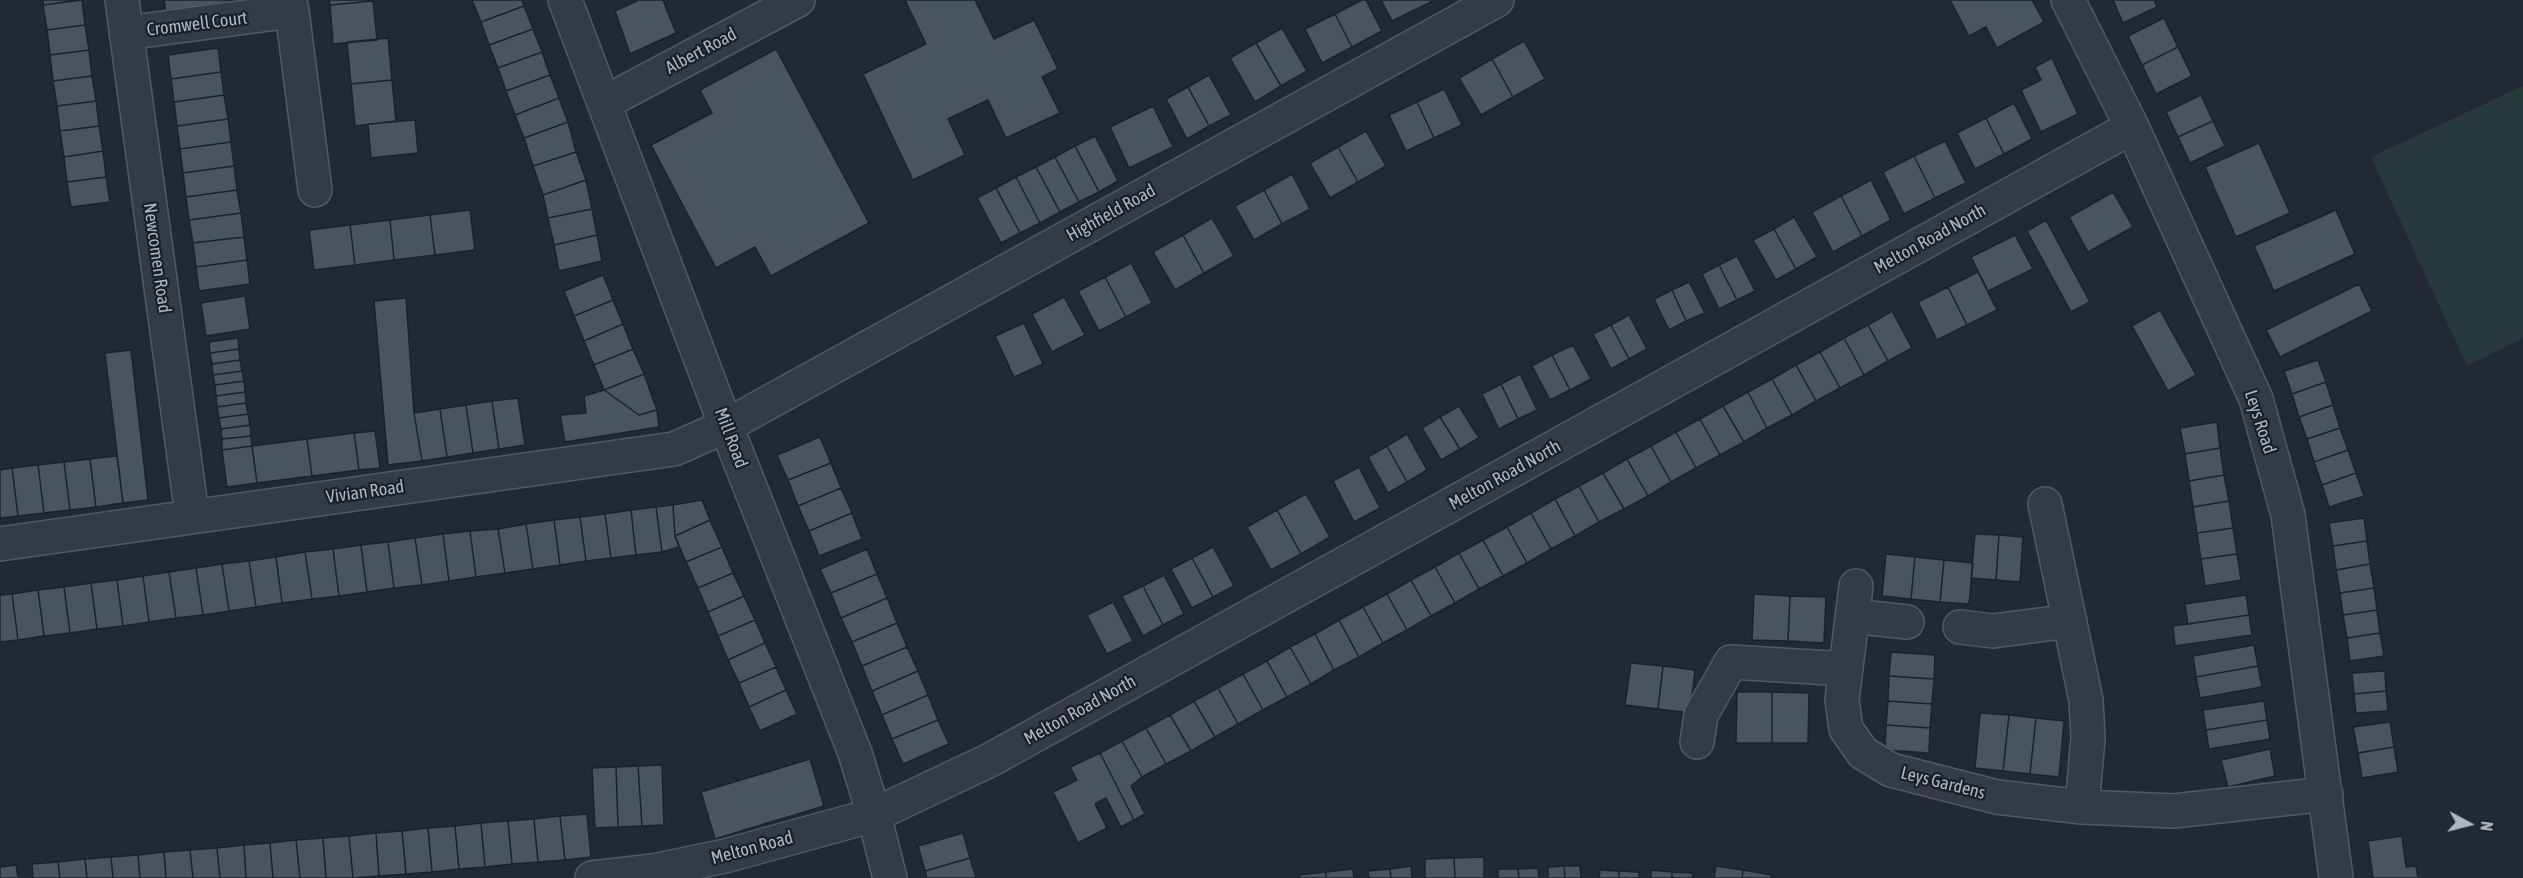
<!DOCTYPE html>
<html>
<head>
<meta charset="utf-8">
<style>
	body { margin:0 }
	#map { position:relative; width:2523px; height:878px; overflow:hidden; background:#212934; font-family:"Asap Condensed",sans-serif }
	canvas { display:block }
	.north { position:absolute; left:2439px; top:794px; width:60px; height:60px; -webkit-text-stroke:4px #1a202a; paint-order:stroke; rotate:97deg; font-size:16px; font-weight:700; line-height:24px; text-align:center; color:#afb6c2 }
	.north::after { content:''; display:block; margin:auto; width:21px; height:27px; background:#afb6c2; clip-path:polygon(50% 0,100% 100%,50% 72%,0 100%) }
</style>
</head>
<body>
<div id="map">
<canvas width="2523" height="878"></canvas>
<div class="north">N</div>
</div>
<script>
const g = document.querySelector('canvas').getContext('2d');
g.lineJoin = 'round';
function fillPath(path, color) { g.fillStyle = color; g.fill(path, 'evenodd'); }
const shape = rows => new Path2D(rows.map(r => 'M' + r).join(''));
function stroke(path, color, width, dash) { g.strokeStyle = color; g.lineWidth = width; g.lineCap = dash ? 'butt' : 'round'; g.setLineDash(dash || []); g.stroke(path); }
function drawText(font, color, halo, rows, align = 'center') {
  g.font = font + ' "Asap Condensed",sans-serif'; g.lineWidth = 4.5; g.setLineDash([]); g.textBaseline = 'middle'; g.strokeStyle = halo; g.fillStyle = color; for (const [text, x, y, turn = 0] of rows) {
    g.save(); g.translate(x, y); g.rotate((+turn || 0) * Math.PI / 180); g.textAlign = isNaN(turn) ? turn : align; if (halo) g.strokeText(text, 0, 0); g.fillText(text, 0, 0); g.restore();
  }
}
const green = shape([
	[2523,86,2523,338,2467,366,2371,157]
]);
const building = shape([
	[43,0,80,0,43,5,43,0],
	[82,0,85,25,47,30,43,5,82,0],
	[164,0,239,0,166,12,164,0],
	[329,0,373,0,373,1,330,5,329,0],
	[472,0,522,0,524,6,481,22,472,0],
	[639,0,663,0,676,33,630,54,615,11,639,0],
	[905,0,975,0,994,39,1034,20,1058,69,1042,77,1060,113,1006,138,988,100,948,119,965,155,913,180,863,74,926,44,905,0],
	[1362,0,1366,0,1382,31,1352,47,1335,14,1362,0],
	[1381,0,1435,0,1392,21,1381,0],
	[1950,0,2032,0,2044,22,1997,48,1986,27,1969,36,1950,0],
	[2113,0,2154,0,2157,7,2123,23,2113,0],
	[373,1,377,40,333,44,330,5,373,1],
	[524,6,533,29,489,45,481,22,524,6],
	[1335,14,1352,47,1322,63,1305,29,1335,14],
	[2164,18,2178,47,2142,65,2128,36,2164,18],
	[85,25,89,50,50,55,47,30,85,25],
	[1282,28,1307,71,1281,86,1256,43,1282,28],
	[533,29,542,52,498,68,489,45,533,29],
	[388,38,392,80,351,84,347,42,388,38],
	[1524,41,1545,79,1513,97,1492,59,1524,41],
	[1256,43,1281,86,1255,102,1230,58,1256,43],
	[2178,47,2192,76,2156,94,2142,65,2178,47],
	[218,48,221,72,171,79,168,55,218,48],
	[776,49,869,223,771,276,755,247,716,268,651,145,712,113,700,90,776,49],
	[89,50,92,76,53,81,50,55,89,50],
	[542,52,550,75,506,91,498,68,542,52],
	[2052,58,2078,114,2041,132,2021,90,2041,80,2035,67,2052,58],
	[1492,59,1513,97,1481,115,1459,78,1492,59],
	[221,72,224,95,174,102,171,79,221,72],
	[550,75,559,98,515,115,506,91,550,75],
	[1209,75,1231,115,1209,126,1188,87,1209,75],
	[92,76,96,101,57,106,53,81,92,76],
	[392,80,396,121,355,126,351,84,392,80],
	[1188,87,1209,126,1187,139,1166,99,1188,87],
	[1444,89,1462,125,1434,138,1417,102,1444,89],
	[224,95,228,119,177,126,174,102,224,95],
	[2201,95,2213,121,2178,137,2166,112,2201,95],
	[559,98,568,122,524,138,515,115,559,98],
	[96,101,99,126,60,131,57,106,96,101],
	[1417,102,1434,138,1406,151,1389,115,1417,102],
	[2014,103,2032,139,2004,154,1986,118,2014,103],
	[1153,106,1173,147,1129,168,1110,127,1153,106],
	[1986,118,2004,154,1975,169,1957,133,1986,118],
	[228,119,231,142,180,149,177,126,228,119],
	[415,120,418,153,371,158,368,124,415,120],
	[2213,121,2225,146,2190,163,2178,137,2213,121],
	[568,122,576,152,533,166,524,138,568,122],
	[99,126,103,151,64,157,60,131,99,126],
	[1366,131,1386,166,1358,182,1338,147,1366,131],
	[1095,136,1118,181,1099,192,1075,146,1095,136],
	[1945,141,1966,183,1935,198,1914,156,1945,141],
	[231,142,234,166,183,173,180,149,231,142],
	[2259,143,2290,213,2236,237,2205,167,2259,143],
	[1075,146,1099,192,1079,202,1055,157,1075,146],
	[1338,147,1358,182,1330,198,1310,163,1338,147],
	[103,151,106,177,67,182,64,157,103,151],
	[576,152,586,180,543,195,533,166,576,152],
	[1914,156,1935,198,1904,214,1883,172,1914,156],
	[1055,157,1079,202,1060,212,1036,167,1055,157],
	[234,166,237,190,186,197,183,173,234,166],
	[1036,167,1060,212,1040,223,1016,177,1036,167],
	[1292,174,1310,209,1282,224,1264,190,1292,174],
	[106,177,110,202,71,207,67,182,106,177],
	[1016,177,1040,223,1020,233,996,188,1016,177],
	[586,180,592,209,548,218,543,195,586,180],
	[1871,180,1891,220,1862,236,1841,196,1871,180],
	[996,188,1020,233,1001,243,977,198,996,188],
	[237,190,241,213,189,220,186,197,237,190],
	[1264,190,1282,224,1254,240,1235,206,1264,190],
	[2113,192,2133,227,2088,252,2069,217,2113,192],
	[1841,196,1862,236,1833,252,1812,212,1841,196],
	[592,209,597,235,554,245,548,218,592,209],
	[470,210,475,250,435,255,430,215,470,210],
	[2336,210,2355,254,2274,291,2254,246,2336,210],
	[241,213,244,237,193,243,189,220,241,213],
	[430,215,435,255,394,260,390,220,430,215],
	[1794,217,1817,257,1796,269,1774,229,1794,217],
	[1212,218,1234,256,1204,273,1183,235,1212,218],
	[390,220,394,260,355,265,350,225,390,220],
	[2046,220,2090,302,2071,312,2027,231,2046,220],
	[350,225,355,265,314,270,309,230,350,225],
	[1774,229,1796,269,1776,280,1753,240,1774,229],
	[597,235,602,261,559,271,554,245,597,235],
	[1183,235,1204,273,1175,290,1153,252,1183,235],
	[2015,235,2033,269,1988,291,1971,257,2015,235],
	[244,237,247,260,196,267,193,243,244,237],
	[1737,256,1755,291,1737,300,1719,265,1737,256],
	[247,260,250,284,199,291,196,267,247,260],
	[1131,263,1152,303,1126,317,1105,277,1131,263],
	[1719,265,1737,300,1719,309,1702,274,1719,265],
	[1978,272,1997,310,1967,325,1948,287,1978,272],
	[603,275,613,300,574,316,564,291,603,275],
	[1105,277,1126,317,1099,331,1078,291,1105,277],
	[1689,282,1705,313,1686,321,1672,290,1689,282],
	[2359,284,2372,311,2280,357,2266,330,2359,284],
	[1948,287,1967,325,1937,340,1918,302,1948,287],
	[1672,290,1686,321,1669,330,1654,299,1672,290],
	[245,296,250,329,206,336,201,303,245,296],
	[1064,297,1085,335,1052,352,1032,314,1064,297],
	[406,298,414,413,422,461,388,465,374,301,406,298],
	[613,300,623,324,584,341,574,316,613,300],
	[2160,310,2196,375,2168,391,2132,326,2160,310],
	[1892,311,1912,348,1888,361,1868,325,1892,311],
	[1629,315,1647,349,1629,359,1611,325,1629,315],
	[1024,323,1043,364,1014,377,995,336,1024,323],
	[623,324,633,349,594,365,584,341,623,324],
	[1611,325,1629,359,1611,369,1593,334,1611,325],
	[1868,325,1888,361,1864,375,1844,338,1868,325],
	[238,338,239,349,210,353,209,342,238,338],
	[1844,338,1864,375,1840,388,1820,352,1844,338],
	[1573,345,1591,379,1570,390,1552,355,1573,345],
	[239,349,240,360,212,364,210,353,239,349],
	[633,349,644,374,604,390,594,365,633,349],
	[131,350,148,500,123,503,105,353,131,350],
	[1820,352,1840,388,1816,401,1796,365,1820,352],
	[1552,355,1570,390,1550,400,1532,366,1552,355],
	[240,360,242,371,213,375,212,364,240,360],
	[2318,360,2326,382,2292,394,2284,371,2318,360],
	[1796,365,1816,401,1792,415,1772,379,1796,365],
	[242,371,244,381,215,385,213,375,242,371],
	[644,374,657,410,639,415,604,390,644,374],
	[1520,374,1537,410,1518,419,1501,384,1520,374],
	[1772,379,1792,415,1767,428,1748,392,1772,379],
	[244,381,245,392,216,396,215,385,244,381],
	[2326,382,2333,405,2299,417,2292,394,2326,382],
	[1501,384,1518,419,1499,429,1482,394,1501,384],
	[604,390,639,415,657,410,659,427,565,442,560,415,586,413,584,396,604,390],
	[245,392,246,403,217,407,216,396,245,392],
	[1748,392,1767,428,1744,442,1723,406,1748,392],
	[518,398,525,445,499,449,492,401,518,398],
	[492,401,499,449,473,453,466,405,492,401],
	[246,403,248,414,219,418,217,407,246,403],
	[466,405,473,453,447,457,440,409,466,405],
	[2333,405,2340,428,2307,439,2299,417,2333,405],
	[1459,406,1479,438,1460,449,1440,417,1459,406],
	[1723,406,1744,442,1720,455,1700,419,1723,406],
	[440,409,447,457,422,461,414,413,440,409],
	[248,414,250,425,221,429,219,418,248,414],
	[1440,417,1460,449,1441,460,1422,428,1440,417],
	[1700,419,1720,455,1696,468,1676,432,1700,419],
	[2217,422,2220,448,2185,454,2180,428,2217,422],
	[250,425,251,436,222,439,221,429,250,425],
	[2340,428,2348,450,2314,462,2307,439,2340,428],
	[375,431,380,468,359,470,354,433,375,431],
	[1676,432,1696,468,1671,482,1651,446,1676,432],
	[354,433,359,470,312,476,307,439,354,433],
	[1407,434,1427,470,1407,482,1387,446,1407,434],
	[251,436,252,446,222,450,222,439,251,436],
	[820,437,831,463,788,480,777,455,820,437],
	[307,439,312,476,257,483,252,446,307,439],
	[252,446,257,483,227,487,222,450,252,446],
	[1387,446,1407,482,1388,493,1368,457,1387,446],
	[1651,446,1671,482,1648,496,1627,459,1651,446],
	[2220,448,2224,475,2189,481,2185,454,2220,448],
	[2348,450,2356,473,2322,485,2314,462,2348,450],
	[117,456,123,503,96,507,90,459,117,456],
	[90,459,96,507,70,510,64,462,90,459],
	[1627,459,1648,496,1624,509,1603,473,1627,459],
	[64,462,70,510,44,513,38,465,64,462],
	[831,463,841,488,798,506,788,480,831,463],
	[38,465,44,513,18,516,12,468,38,465],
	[1359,467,1380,508,1354,522,1333,481,1359,467],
	[12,468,18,516,0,518,0,470,12,468],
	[1603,473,1624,509,1599,522,1579,486,1603,473],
	[2356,473,2364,496,2329,507,2322,485,2356,473],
	[2224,475,2229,501,2193,507,2189,481,2224,475],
	[1579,486,1599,522,1575,536,1555,499,1579,486],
	[841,488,852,513,809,531,798,506,841,488],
	[1306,494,1330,537,1301,554,1277,510,1306,494],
	[1555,499,1575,536,1551,549,1531,513,1555,499],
	[702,500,710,520,675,536,673,505,702,500],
	[2229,501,2233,528,2197,533,2193,507,2229,501],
	[673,505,675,536,679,547,662,552,656,507,673,505],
	[656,507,662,552,636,555,631,510,656,507],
	[631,510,636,555,611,558,605,514,631,510],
	[1277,510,1301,554,1271,570,1247,527,1277,510],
	[852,513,862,539,819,556,809,531,852,513],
	[1531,513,1551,549,1527,563,1507,527,1531,513],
	[605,514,611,558,586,561,580,517,605,514],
	[580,517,586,561,560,565,554,520,580,517],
	[2364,518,2367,541,2333,546,2329,523,2364,518],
	[554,520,560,565,533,569,526,524,554,520],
	[710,520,722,547,686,562,675,536,710,520],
	[526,524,533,569,505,573,498,529,526,524],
	[1507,527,1527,563,1503,576,1483,540,1507,527],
	[2233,528,2237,554,2201,559,2197,533,2233,528],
	[498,529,505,573,476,577,470,531,498,529],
	[470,531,476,577,449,581,443,534,470,531],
	[443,534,449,581,422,585,415,538,443,534],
	[1975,534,1999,535,1996,580,1971,578,1975,534],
	[1999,535,2023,537,2020,582,1996,580,1999,535],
	[415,538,422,585,394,588,388,542,415,538],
	[1483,540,1503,576,1479,589,1459,553,1483,540],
	[2367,541,2370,564,2336,570,2333,546,2367,541],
	[388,542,394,588,367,592,361,545,388,542],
	[361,545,367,592,339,596,333,549,361,545],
	[722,547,733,573,698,588,686,562,722,547],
	[1213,547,1234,586,1213,597,1192,558,1213,547],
	[333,549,339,596,312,599,305,552,333,549],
	[867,549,877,574,831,593,820,569,867,549],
	[305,552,312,599,282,603,276,557,305,552],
	[1459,553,1479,589,1455,603,1435,567,1459,553],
	[1886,554,1915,557,1911,599,1882,596,1886,554],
	[2237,554,2241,580,2205,586,2201,559,2237,554],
	[276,557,282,603,256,607,249,561,276,557],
	[1915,557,1944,560,1940,602,1911,599,1915,557],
	[1192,558,1213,597,1192,608,1171,569,1192,558],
	[1944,560,1973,563,1969,604,1940,602,1944,560],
	[249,561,256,607,229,611,222,564,249,561],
	[222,564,229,611,203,615,196,568,222,564],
	[2370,564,2374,588,2340,593,2336,570,2370,564],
	[1435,567,1455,603,1431,616,1411,580,1435,567],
	[196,568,203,615,176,618,169,572,196,568],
	[169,572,176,618,149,622,143,576,169,572],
	[733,573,744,596,708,612,698,588,733,573],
	[877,574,887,598,841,618,831,593,877,574],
	[1164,575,1184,614,1163,625,1143,586,1164,575],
	[143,576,149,622,123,626,117,580,143,576],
	[117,580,123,626,97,629,91,583,117,580],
	[1411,580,1431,616,1407,630,1387,594,1411,580],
	[91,583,97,629,70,633,64,587,91,583],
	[1143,586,1163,625,1143,636,1122,596,1143,586],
	[64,587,70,633,44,636,38,590,64,587],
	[2374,588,2377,610,2343,615,2340,593,2374,588],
	[38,590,44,636,18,640,12,594,38,590],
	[12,594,18,640,0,642,0,595,12,594],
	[1387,594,1407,630,1383,643,1363,607,1387,594],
	[1754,594,1790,596,1788,641,1752,640,1754,594],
	[2246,595,2249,615,2188,624,2185,604,2246,595],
	[744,596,755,620,718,636,708,612,744,596],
	[1790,596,1826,597,1824,643,1788,641,1790,596],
	[887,598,897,623,852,642,841,618,887,598],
	[1113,602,1133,641,1107,654,1087,615,1113,602],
	[1363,607,1383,643,1359,657,1339,620,1363,607],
	[2377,610,2380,633,2347,638,2343,615,2377,610],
	[2249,615,2252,635,2175,646,2173,626,2249,615],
	[755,620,765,643,728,660,718,636,755,620],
	[1339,620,1359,657,1334,670,1315,634,1339,620],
	[897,623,907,647,862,666,852,642,897,623],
	[2380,633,2384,656,2350,661,2347,638,2380,633],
	[1315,634,1334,670,1311,684,1290,647,1315,634],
	[765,643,776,667,739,683,728,660,765,643],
	[2254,645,2258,666,2196,677,2193,656,2254,645],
	[907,647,918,671,872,691,862,666,907,647],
	[1290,647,1311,684,1287,697,1267,661,1290,647],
	[1891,652,1935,655,1934,679,1889,676,1891,652],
	[1267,661,1287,697,1263,710,1243,674,1267,661],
	[1631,663,1663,666,1658,709,1625,705,1631,663],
	[1663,666,1695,670,1690,713,1658,709,1663,666],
	[2258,666,2262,687,2200,698,2196,677,2258,666],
	[776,667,786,690,749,707,739,683,776,667],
	[918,671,928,695,882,715,872,691,918,671],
	[2385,671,2386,691,2354,694,2352,673,2385,671],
	[1243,674,1263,710,1238,724,1218,688,1243,674],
	[1889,676,1934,679,1932,704,1888,701,1889,676],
	[1218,688,1238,724,1215,737,1194,701,1218,688],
	[786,690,797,714,760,731,749,707,786,690],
	[2386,691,2388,711,2356,713,2354,694,2386,691],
	[1737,692,1772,692,1772,743,1736,743,1737,692],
	[1772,692,1809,693,1808,743,1772,743,1772,692],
	[928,695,938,720,892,739,882,715,928,695],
	[1194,701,1215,737,1191,751,1170,715,1194,701],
	[1888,701,1932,704,1930,728,1886,725,1888,701],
	[2264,701,2267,720,2206,730,2203,710,2264,701],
	[1980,713,2009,715,2003,771,1975,768,1980,713],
	[1170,715,1191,751,1166,764,1146,728,1170,715],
	[2009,715,2036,718,2030,774,2003,771,2009,715],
	[2036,718,2064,721,2059,777,2030,774,2036,718],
	[938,720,949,744,903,764,892,739,938,720],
	[2267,720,2270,739,2209,749,2206,730,2267,720],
	[2390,722,2394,747,2358,753,2353,727,2390,722],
	[1886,725,1930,728,1929,753,1885,750,1886,725],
	[1146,728,1166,764,1142,777,1122,741,1146,728],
	[1122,741,1142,777,1131,786,1145,814,1134,820,1100,753,1122,741],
	[2394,747,2398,772,2362,778,2358,753,2394,747],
	[2270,749,2275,776,2228,787,2221,760,2270,749],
	[1100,753,1134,820,1121,827,1106,798,1095,804,1107,828,1078,843,1053,792,1077,780,1070,767,1100,753],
	[810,759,824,806,715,839,701,792,810,759],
	[662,765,664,825,642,826,638,766,662,765],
	[638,766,642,826,618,827,616,767,638,766],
	[616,767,618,827,595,828,592,768,616,767],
	[587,814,591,857,565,860,560,816,587,814],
	[560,816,565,860,538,862,534,819,560,816],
	[534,819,538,862,512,864,508,821,534,819],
	[508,821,512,864,485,867,481,823,508,821],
	[481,823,485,867,459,869,455,826,481,823],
	[455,826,459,869,432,872,428,828,455,826],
	[428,828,432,872,406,874,402,831,428,828],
	[402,831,406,874,379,876,376,833,402,831],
	[376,833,379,876,353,878,349,836,376,833],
	[963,833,970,858,925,871,918,846,963,833],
	[349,836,353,878,326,878,323,838,349,836],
	[2402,836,2406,867,2416,866,2418,878,2373,878,2368,841,2402,836],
	[323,838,326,878,300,878,296,840,323,838],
	[296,840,300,878,273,878,270,843,296,840],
	[270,843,273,878,246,878,244,845,270,843],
	[244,845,246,878,220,878,217,848,244,845],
	[217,848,220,878,193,878,190,850,217,848],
	[190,850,193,878,166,878,164,852,190,850],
	[164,852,166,878,140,878,138,855,164,852],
	[138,855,140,878,113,878,111,857,138,855],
	[111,857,113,878,87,878,85,859,111,857],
	[1484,857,1484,878,1455,878,1454,858,1484,857],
	[970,858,976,878,927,878,925,871,970,858],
	[1454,858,1455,878,1425,878,1425,859,1454,858],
	[85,859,87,878,60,878,58,862,85,859],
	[58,862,60,878,33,878,32,864,58,862],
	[16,865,18,878,0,878,0,867,16,865],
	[1411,866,1412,878,1391,878,1390,869,1411,866],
	[1564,866,1580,866,1581,878,1565,878,1564,866],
	[1564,866,1565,878,1548,878,1548,867,1564,866],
	[1716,866,1743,870,1742,878,1714,878,1716,866],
	[1538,868,1539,878,1519,878,1518,869,1538,868],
	[1353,869,1354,878,1326,878,1326,872,1353,869],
	[1390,869,1391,878,1369,878,1368,871,1390,869],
	[1498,869,1518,869,1519,878,1498,878,1498,869],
	[1600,870,1619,871,1619,878,1599,878,1600,870],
	[1651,870,1672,872,1672,878,1651,878,1651,870],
	[1743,870,1771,875,1771,878,1742,878,1743,870],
	[1619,871,1639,872,1639,878,1619,878,1619,871],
	[1326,872,1326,878,1299,878,1299,875,1326,872],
	[1672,872,1693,873,1692,878,1672,878,1672,872]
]);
const minor = shape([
	[122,0,192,515],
	[565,0,726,426,855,753,874,815,890,878],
	[2068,0,2132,127,2256,399,2288,515,2336,878],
	[292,11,315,190],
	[126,33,292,11,290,0],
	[604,103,798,0],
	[2045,504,2086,700,2088,738,2082,807],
	[0,544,674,449,726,426,1497,0],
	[1856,586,1842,700,1846,729,1863,753,1891,770,1997,797,2082,807,2174,811,2326,794],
	[1852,616,1907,622],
	[1960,627,1993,631,2070,621],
	[1697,742,1701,715,1731,662,1846,669],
	[592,878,653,871,725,856,874,815,990,760,2132,127]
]);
const streetNames = [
	["Cromwell Court",197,24,-7],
	["Albert Road",701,51,-28],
	["Highfield Road",1111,213,-29],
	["Melton Road North",1930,239,-29],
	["Newcomen Road",157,258,82],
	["Leys Road",2260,422,72],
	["Mill Road",731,438,69],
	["Melton Road North",1505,475,-29],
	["Vivian Road",365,492,-8],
	["Melton Road North",1080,710,-29],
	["Leys Gardens",1943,783,14],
	["Melton Road",752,848,-15]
];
fillPath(green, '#27393a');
fillPath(building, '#4a5360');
stroke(building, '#1c222c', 1.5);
stroke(minor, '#525963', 36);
stroke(minor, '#353b45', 33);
drawText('18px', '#afb6c2', '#1a202a', streetNames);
</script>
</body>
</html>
